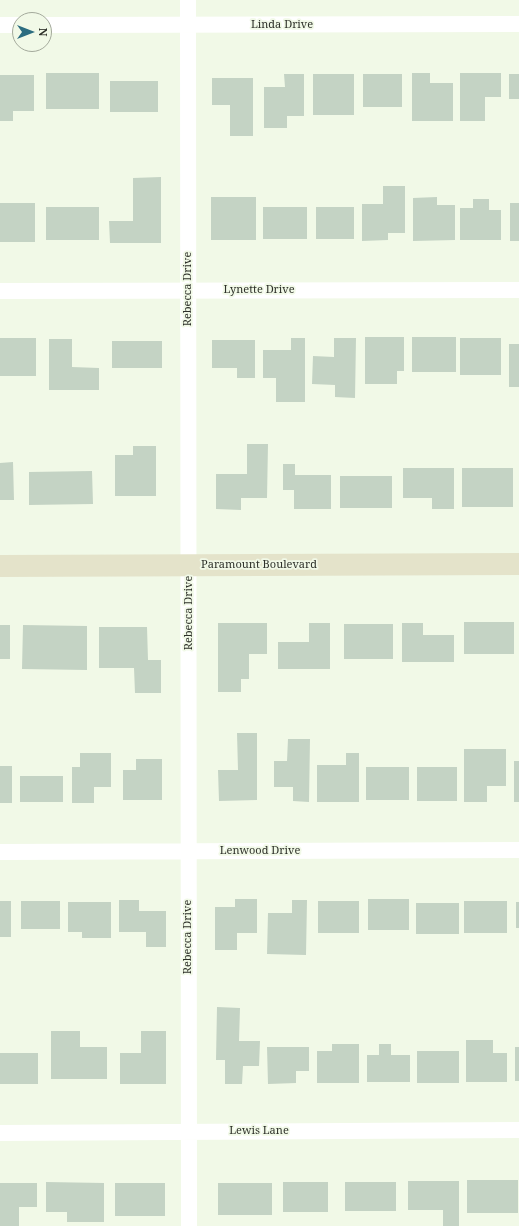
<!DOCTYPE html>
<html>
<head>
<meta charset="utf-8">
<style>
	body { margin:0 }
	#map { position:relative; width:519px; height:1226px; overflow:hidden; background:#f1f9e7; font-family:"Noto Serif",serif }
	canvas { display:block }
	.north { position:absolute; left:12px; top:12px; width:40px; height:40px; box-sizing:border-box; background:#f1f9e7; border:1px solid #a3a99b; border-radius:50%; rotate:90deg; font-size:11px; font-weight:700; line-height:16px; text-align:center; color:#2e312a }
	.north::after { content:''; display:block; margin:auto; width:14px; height:18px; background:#2c6d80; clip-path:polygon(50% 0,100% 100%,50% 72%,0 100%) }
</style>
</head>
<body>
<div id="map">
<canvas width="519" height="1226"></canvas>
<div class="north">N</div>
</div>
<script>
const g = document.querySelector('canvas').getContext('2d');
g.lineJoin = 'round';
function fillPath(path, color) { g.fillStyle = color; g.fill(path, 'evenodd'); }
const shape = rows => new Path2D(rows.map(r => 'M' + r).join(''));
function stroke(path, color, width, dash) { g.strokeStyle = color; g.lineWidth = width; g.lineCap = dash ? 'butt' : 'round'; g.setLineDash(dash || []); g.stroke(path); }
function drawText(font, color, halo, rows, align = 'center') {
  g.font = font + ' "Noto Serif",serif'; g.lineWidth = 3.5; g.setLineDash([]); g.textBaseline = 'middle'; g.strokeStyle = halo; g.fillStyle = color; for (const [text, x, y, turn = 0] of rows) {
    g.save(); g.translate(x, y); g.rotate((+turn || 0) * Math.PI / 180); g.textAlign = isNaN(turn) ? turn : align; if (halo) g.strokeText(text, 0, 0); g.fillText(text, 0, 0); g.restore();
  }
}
const building = shape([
	[46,73,99,73,99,109,46,109],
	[412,73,430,73,430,83,453,83,453,121,412,121],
	[460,73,501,73,501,97,485,97,485,121,460,121],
	[284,74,304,74,304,116,287,116,287,128,264,128,264,87,285,87],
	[313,74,354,74,354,115,313,115],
	[363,74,402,74,402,107,363,107],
	[509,74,519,74,519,99,509,99],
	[0,75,34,75,34,111,13,111,13,121,0,121],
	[212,78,253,78,253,136,230,136,230,105,212,105],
	[110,81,158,81,158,112,110,112],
	[161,177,161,243,110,243,109,221,133,221,133,178],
	[383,186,405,186,405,233,388,233,388,240,362,241,362,204,383,204],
	[211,197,256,197,256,240,211,240],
	[437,197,437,205,455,205,455,240,413,241,413,198],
	[473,199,489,199,489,210,501,210,501,240,460,240,460,208,473,208],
	[0,203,35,203,35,242,0,242],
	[510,203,519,203,519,241,510,241],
	[46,207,99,207,99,240,46,240],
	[263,207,307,207,307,239,263,239],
	[316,207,354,207,354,239,316,239],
	[365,337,404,337,404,371,397,371,397,384,365,384],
	[412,337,456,337,456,372,412,372],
	[0,338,36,338,36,376,0,376],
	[291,338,305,338,305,402,276,402,276,378,263,378,263,350,291,350],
	[334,338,356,338,355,398,335,397,335,385,312,384,313,356,334,357],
	[460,338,501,338,501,375,460,375],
	[49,339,72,339,72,367,99,368,99,390,49,390],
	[212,340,255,340,255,378,237,378,237,368,212,368],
	[112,341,162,341,162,368,112,368],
	[509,344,519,344,519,387,509,387],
	[247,444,268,444,267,498,241,498,241,510,216,509,216,474,247,474],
	[133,446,156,446,156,496,115,496,115,455,133,455],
	[13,462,14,500,0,500,0,463],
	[283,464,295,464,295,475,331,475,331,509,294,509,294,490,283,490],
	[403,468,454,468,454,509,432,509,432,498,403,498],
	[462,468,513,468,513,507,462,507],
	[92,471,93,504,29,505,29,472],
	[340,476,392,476,392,508,340,508],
	[464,622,514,622,514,654,464,654],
	[218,623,267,623,267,654,249,654,249,679,241,679,241,692,218,692],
	[309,623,330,623,330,669,278,669,278,642,309,642],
	[402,623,423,623,423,635,454,635,454,662,402,662],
	[344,624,393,624,393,659,344,659],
	[0,625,10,625,10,659,0,659],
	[23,625,87,626,87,670,22,669],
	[99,627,147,627,148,660,161,660,161,693,135,693,134,668,99,668],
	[237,733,257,733,257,800,219,801,218,770,238,770],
	[288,739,310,739,309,802,293,801,293,787,274,787,274,761,287,761],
	[464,749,506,749,506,786,487,786,487,802,464,802],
	[80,753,111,753,111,787,94,787,94,803,72,803,72,767,80,767],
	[346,753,359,753,359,802,317,802,317,765,346,765],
	[136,759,162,759,162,800,123,800,123,770,136,770],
	[514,761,519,761,519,802,514,802],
	[0,766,12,766,12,803,0,803],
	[366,767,409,767,409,800,366,800],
	[417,767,457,767,457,801,417,801],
	[20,776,63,776,63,802,20,802],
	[235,899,257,899,257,933,237,933,237,950,215,950,215,907,235,907],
	[368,899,409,899,409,930,368,930],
	[119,900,139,900,139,911,166,911,166,947,146,947,146,932,119,932],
	[292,900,307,900,306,955,267,954,268,913,292,913],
	[0,901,11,901,11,937,0,937],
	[21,901,60,901,60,929,21,929],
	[318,901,359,901,359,933,318,933],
	[464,901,507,901,507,933,464,933],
	[68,902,111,902,111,938,82,938,82,932,68,932],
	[516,902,519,902,519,928,516,928],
	[416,903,459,903,459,934,416,934],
	[217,1007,240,1008,239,1041,260,1041,259,1066,243,1066,242,1084,225,1084,225,1060,216,1060],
	[51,1031,80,1031,80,1047,107,1047,107,1079,51,1079],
	[141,1031,166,1031,166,1084,120,1084,120,1053,141,1053],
	[466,1040,493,1040,493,1053,507,1053,507,1082,466,1082],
	[332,1044,359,1044,359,1083,317,1083,317,1051,332,1051],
	[379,1044,391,1044,391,1055,410,1055,410,1082,367,1082,367,1055,379,1055],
	[267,1047,309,1047,309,1071,296,1071,296,1083,268,1084],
	[515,1047,519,1047,519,1081,515,1081],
	[417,1051,459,1051,459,1083,417,1083],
	[0,1053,38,1053,38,1084,0,1084],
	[467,1180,518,1180,518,1213,467,1213],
	[408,1181,459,1181,459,1226,443,1226,443,1210,408,1210],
	[46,1182,104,1183,104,1222,67,1222,67,1212,46,1212],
	[283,1182,328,1182,328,1212,283,1212],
	[345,1182,396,1182,396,1211,345,1211],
	[0,1183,37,1183,37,1207,19,1207,19,1226,0,1226],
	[115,1183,165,1183,165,1216,115,1216],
	[218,1183,272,1183,272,1215,218,1215]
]);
const minor = shape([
	[188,0,189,1226],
	[0,25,20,25],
	[44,25,519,24],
	[0,291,519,290],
	[0,852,519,850],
	[0,1133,519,1130]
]);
const secondary = shape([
	[0,566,519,564]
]);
const streetNames = [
	["Linda Drive",282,25],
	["Rebecca Drive",188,289,-90],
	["Lynette Drive",259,290],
	["Paramount Boulevard",259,565],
	["Rebecca Drive",189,613,-90],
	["Lenwood Drive",260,851],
	["Rebecca Drive",188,937,-90],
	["Lewis Lane",259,1131]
];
fillPath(building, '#c4d3c4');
stroke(minor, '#fff', 16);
stroke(secondary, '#e4e3ca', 22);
drawText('11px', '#2e312a', '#f1f9e7', streetNames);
</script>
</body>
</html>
